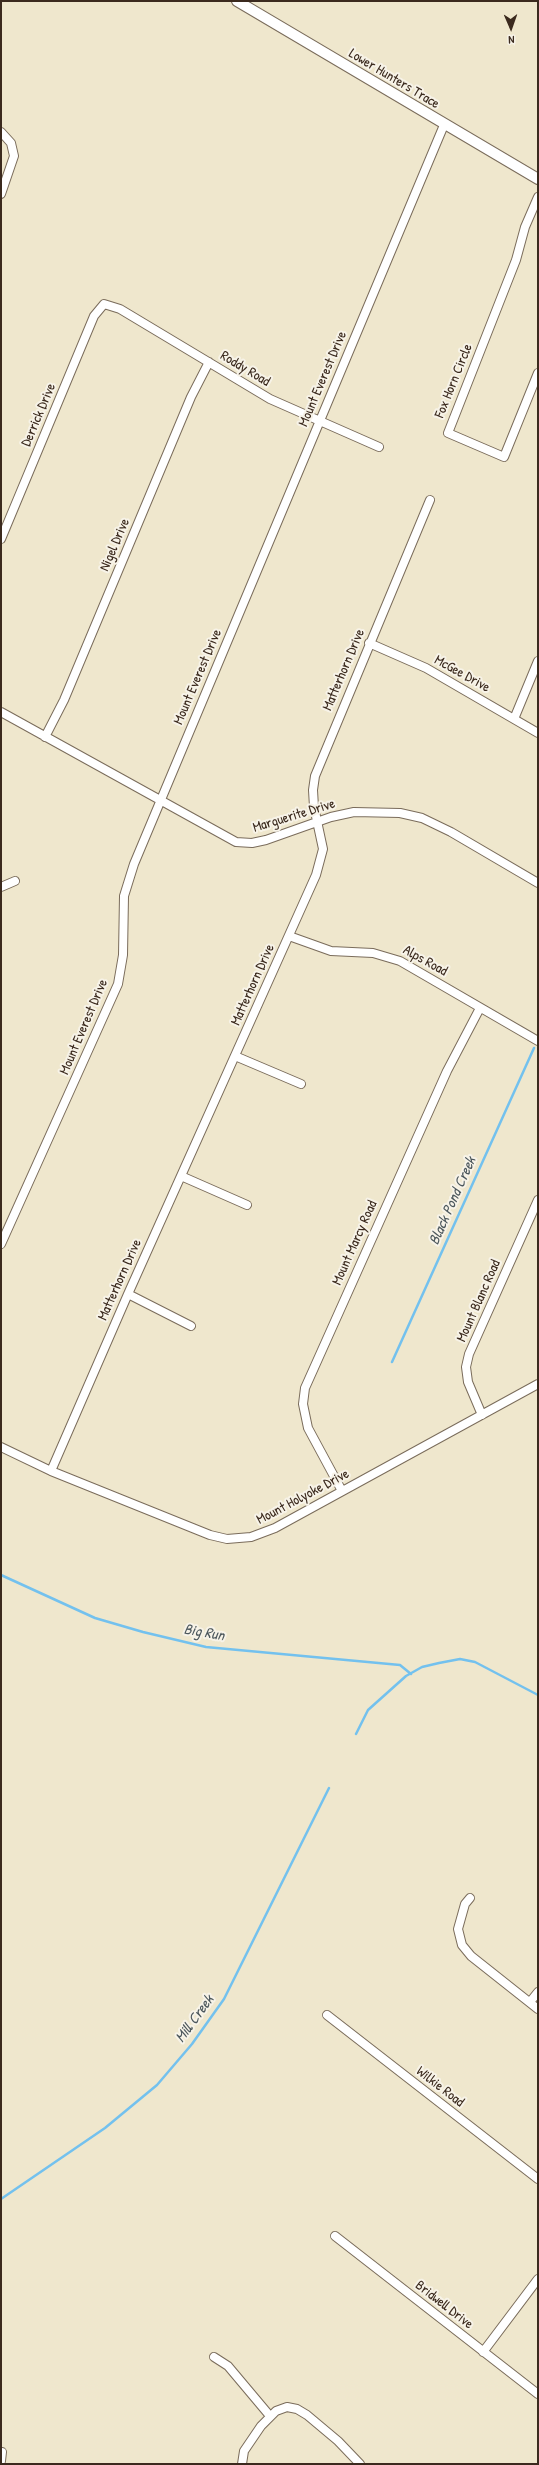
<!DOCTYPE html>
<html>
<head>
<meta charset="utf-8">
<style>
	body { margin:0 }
	#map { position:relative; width:539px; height:2465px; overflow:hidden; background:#efe7cd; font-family:"Patrick Hand",sans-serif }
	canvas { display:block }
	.frame { position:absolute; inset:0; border:2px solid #3b2a1e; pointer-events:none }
	.north { position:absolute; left:491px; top:8px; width:40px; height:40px; -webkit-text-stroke:3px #f7f3e8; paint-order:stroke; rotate:178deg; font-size:11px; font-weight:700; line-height:16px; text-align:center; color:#3b2a1e }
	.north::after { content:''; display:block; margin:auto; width:14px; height:18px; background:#3b2a1e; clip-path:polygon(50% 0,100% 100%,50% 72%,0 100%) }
</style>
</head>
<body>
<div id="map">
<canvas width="539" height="2465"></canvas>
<div class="frame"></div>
<div class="north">N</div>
</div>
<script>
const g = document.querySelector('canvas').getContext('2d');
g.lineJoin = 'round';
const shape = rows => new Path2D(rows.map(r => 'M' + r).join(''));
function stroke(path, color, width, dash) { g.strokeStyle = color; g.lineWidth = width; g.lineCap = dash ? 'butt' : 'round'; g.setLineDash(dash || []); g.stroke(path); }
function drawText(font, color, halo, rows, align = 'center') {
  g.font = font + ' "Patrick Hand",sans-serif'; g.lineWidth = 4; g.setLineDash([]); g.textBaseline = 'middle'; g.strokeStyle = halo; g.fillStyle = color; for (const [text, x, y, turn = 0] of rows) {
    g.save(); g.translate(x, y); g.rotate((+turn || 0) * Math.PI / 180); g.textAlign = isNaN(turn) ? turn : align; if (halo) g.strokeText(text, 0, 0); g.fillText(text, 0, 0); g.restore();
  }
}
const stream = shape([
	[392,1362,534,1048],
	[1,1575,95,1618,143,1632,206,1647,400,1665,411,1674],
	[356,1734,368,1710,406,1676,422,1667,439,1663,460,1659,475,1662,538,1695],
	[1,2199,105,2128,157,2085,192,2044,224,1999,329,1788]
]);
const minor = shape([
	[1,132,11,143,14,156,1,194],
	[538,197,525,227,516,260,448,433,504,457,538,373],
	[1,539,94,316,104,304,120,309,270,399,379,447],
	[369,643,426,668,538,733],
	[1,712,236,842,252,843,266,840,331,817,354,812,400,813,422,818,451,832,538,883],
	[514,719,538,661],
	[45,737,64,700,191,397,209,362],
	[1,887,15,881],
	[289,936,331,951,373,953,400,961,538,1041],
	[235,1056,301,1084],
	[181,1176,247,1205],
	[1,1244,118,984,123,955,124,896,134,864,444,125],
	[128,1294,191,1326],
	[482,1415,468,1382,466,1367,469,1354,538,1200],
	[1,1447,51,1471,210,1535,227,1539,251,1537,275,1528,538,1384],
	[51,1471,128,1294,316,875,323,849,314,807,313,790,315,776,430,500],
	[342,1491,308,1428,303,1404,305,1388,447,1071,480,1008],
	[470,1898,465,1904,458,1929,462,1945,471,1956,538,2009],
	[530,2002,538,1992],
	[327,2015,538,2179],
	[335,2236,538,2394],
	[483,2352,538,2279],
	[214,2357,228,2366,270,2416],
	[1,2461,2,2452],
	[242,2464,244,2451,261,2426,276,2411,287,2407,297,2409,307,2415,338,2441,360,2464]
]);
const tertiary = shape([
	[237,1,538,179]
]);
const streetNames = [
	["Lower Hunters Trace",394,79,31],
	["Roddy Road",245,369,31],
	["Mount Everest Drive",323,379,-67],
	["Fox Horn Circle",454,381,-68],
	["Derrick Drive",39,415,-67],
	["Nigel Drive",115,545,-67],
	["Matterhorn Drive",344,670,-67],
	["McGee Drive",462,674,29],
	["Mount Everest Drive",198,677,-67],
	["Marguerite Drive",294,816,-17],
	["Alps Road",425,961,29],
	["Matterhorn Drive",253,985,-66],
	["Mount Everest Drive",84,1027,-67],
	["Mount Marcy Road",355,1243,-66],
	["Matterhorn Drive",120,1280,-66],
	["Mount Blanc Road",479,1301,-66],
	["Mount Holyoke Drive",303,1497,-28],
	["Wilkie Road",440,2087,38],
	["Bridwell Drive",444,2305,38]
];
const waterNames = [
	["Black Pond Creek",453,1201,-66],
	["Big Run",204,1633,10],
	["Mill Creek",195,2019,-54]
];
stroke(stream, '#73c1ee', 2.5);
stroke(minor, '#7a6c5b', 10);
stroke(tertiary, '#7a6c5b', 12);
stroke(minor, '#fff', 8);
stroke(tertiary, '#fff', 10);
drawText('14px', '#3b2a1e', '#f7f3e8', streetNames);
drawText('italic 15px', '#4c575c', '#f7f3e8', waterNames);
</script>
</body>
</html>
